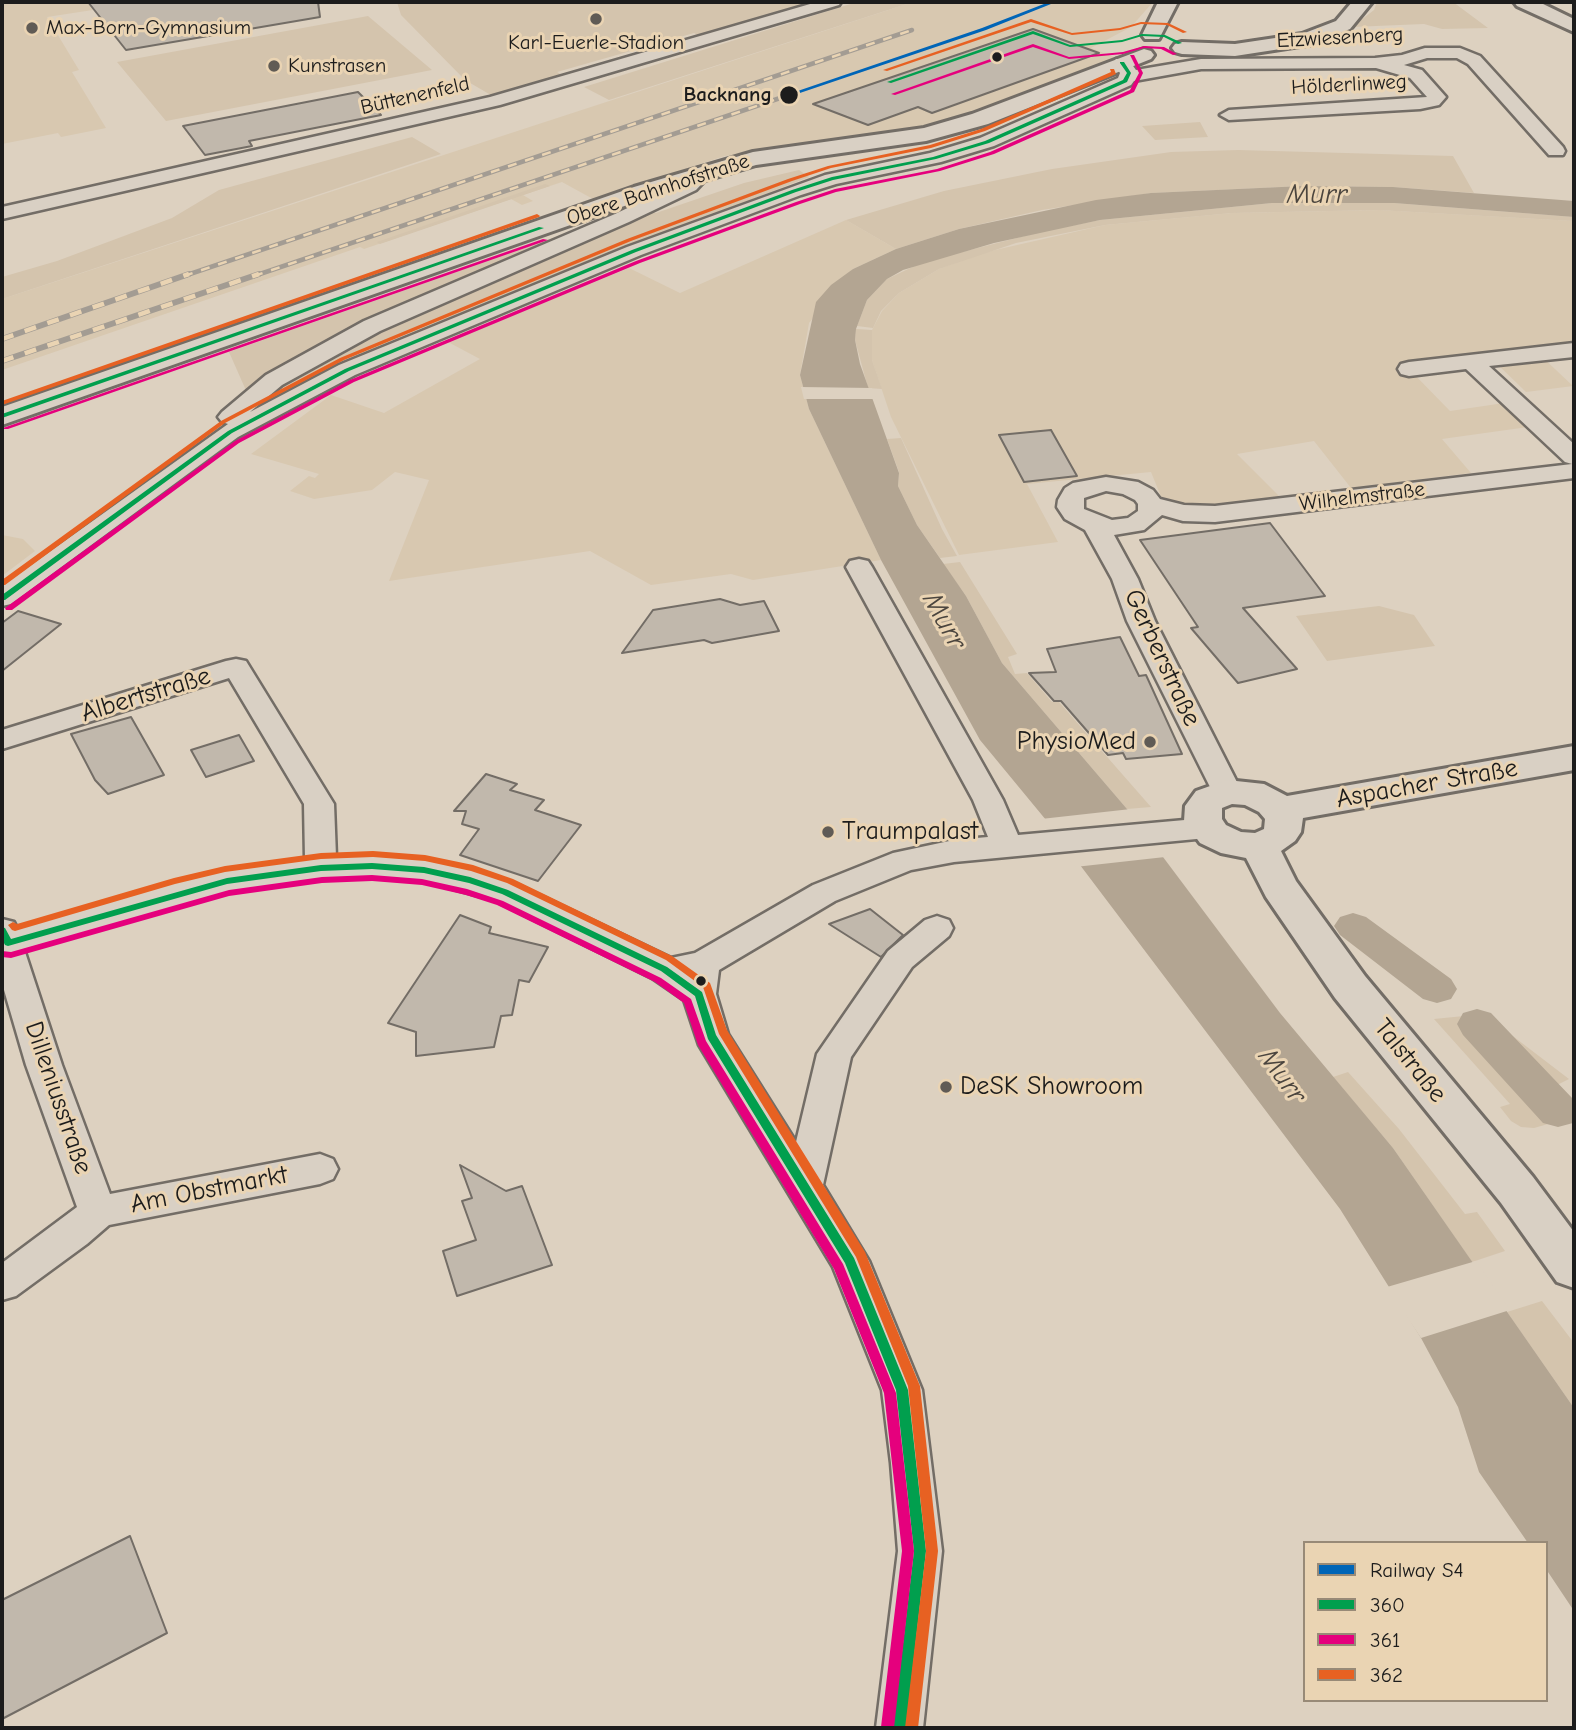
<!DOCTYPE html>
<html>
<head>
<meta charset="utf-8">
<style>
	body { margin:0 }
	#map { position:relative; width:1576px; height:1730px; overflow:hidden; background:#ddd1c0; font-family:"Comic Neue",sans-serif }
	canvas { display:block }
	.frame { position:absolute; inset:0; border:4px solid #1c1c1c; pointer-events:none }
	.legend { position:absolute; left:1303px; top:1541px; width:245px; height:161px; box-sizing:border-box; background:#ead4b3; border:2px solid #988a77; margin:0; padding:9px 12px; list-style:none; font-size:21px; color:#1c1c1c }
	.legend li { display:flex; align-items:center; gap:14px; height:35px }
	.legend b { width:35px; border:2px solid #988a77 }
</style>
</head>
<body>
<div id="map">
<canvas width="1576" height="1730"></canvas>
<div class="frame"></div>
<ul class="legend">
<li><b style="height:9px;background:#0065b7"></b>Railway S4</li>
<li><b style="height:9px;background:#019f4e"></b>360</li>
<li><b style="height:9px;background:#e5007d"></b>361</li>
<li><b style="height:9px;background:#e76122"></b>362</li>
</ul>
</div>
<script>
const g = document.querySelector('canvas').getContext('2d');
g.lineJoin = 'round';
function fillPath(path, color) { g.fillStyle = color; g.fill(path, 'evenodd'); }
const shape = rows => new Path2D(rows.map(r => 'M' + r).join(''));
function stroke(path, color, width, dash) { g.strokeStyle = color; g.lineWidth = width; g.lineCap = dash ? 'butt' : 'round'; g.setLineDash(dash || []); g.stroke(path); }
function drawText(font, color, halo, rows, align = 'center') {
  g.font = font + ' "Comic Neue",sans-serif'; g.lineWidth = 6; g.setLineDash([]); g.textBaseline = 'middle'; g.strokeStyle = halo; g.fillStyle = color; for (const [text, x, y, turn = 0] of rows) {
    g.save(); g.translate(x, y); g.rotate((+turn || 0) * Math.PI / 180); g.textAlign = isNaN(turn) ? turn : align; if (halo) g.strokeText(text, 0, 0); g.fillText(text, 0, 0); g.restore();
  }
}
const built = shape([
	[2,2,145,2,47,17,79,70,72,72,106,128,61,137,58,133,2,144],
	[913,2,1153,2,1131,27,1091,48,1124,61,952,123,895,135,798,144,800,147,725,156,593,199,562,182,523,195,533,201,522,205,511,199,364,249,360,247,2,370,2,299],
	[1379,210,1574,221,1574,350,1539,354,1573,386,1526,392,1492,359,1410,370,1450,411,1504,403,1528,427,1442,439,1471,473,1351,488,1314,441,1237,454,1281,498,1237,504,1193,509,1162,499,1151,472,1027,484,1058,542,959,555,891,417,872,360,872,330,882,311,899,293,939,269,982,253,1105,225,1232,213],
	[846,220,896,249,853,269,809,323,800,375,809,409,881,560,753,580,731,574,651,585,590,551,389,581,429,480,395,472,372,490,314,499,290,491,309,476,315,478,319,474,251,454,331,395,384,413,480,359,448,342,629,268,680,293],
	[2,535,23,539,35,551,2,576]
]);
const green = shape([
	[397,2,818,2,704,38,694,33,557,72,567,78,496,98,465,80,401,15],
	[857,2,913,2,609,100,584,87],
	[1377,2,1453,2,1488,28,1442,29,1424,24,1352,27,1374,10],
	[368,16,432,70,166,121,117,62],
	[1200,122,1208,137,1155,140,1142,126],
	[412,137,441,154,2,299,2,277,57,261,172,218,219,190],
	[1238,150,1453,156,1474,193,1393,187,1303,186,1151,193,1042,210,959,229,896,249,846,220,944,191,1052,169,1171,152],
	[799,170,809,177,407,334,340,364,256,413,229,352,627,212,647,210,656,213,744,183],
	[545,184,550,186,380,244,377,242],
	[1272,203,1394,203,1574,217,1574,221,1378,210,1232,213,1105,225,1016,243,939,269,899,293,881,311,873,328,857,326,867,300,887,279,923,262,1044,231,1100,220],
	[856,329,872,330,872,360,882,389,868,388,855,340],
	[901,438,942,529,957,556,940,558,917,525,898,486,899,472,887,439],
	[960,562,1017,654,1008,657,1015,674,1027,673,1052,702,1059,702,1151,807,1127,809,1002,663,966,596,943,564],
	[1379,606,1414,615,1435,646,1327,661,1296,616],
	[1484,1014,1569,1079,1557,1085,1574,1102,1574,1110,1548,1124,1534,1128,1521,1127,1511,1121,1500,1107,1510,1104,1434,1019],
	[1348,1072,1399,1129,1465,1214,1477,1212,1505,1251,1472,1262,1393,1148,1333,1077],
	[1542,1301,1574,1343,1574,1408,1507,1312]
]);
const water = shape([
	[1303,186,1393,187,1574,201,1574,217,1394,203,1272,203,1100,220,994,243,903,270,887,279,867,300,856,329,855,340,860,364,899,473,898,486,917,525,966,596,1002,663,1127,809,1280,1013,1393,1148,1574,1408,1574,1611,1546,1569,1546,1543,1528,1543,1479,1472,1458,1407,1421,1338,1340,1209,1046,820,980,740,881,560,809,409,800,375,816,302,831,285,853,269,896,249,959,229,1096,200,1151,193]
]);
const pier = shape([
	[801,387,872,388,876,399,804,399],
	[1131,809,1165,857,1075,867,1041,819],
	[1476,1261,1510,1310,1421,1338,1387,1287]
]);
const canal = shape([
	[1353,913,1366,917,1451,979,1457,989,1451,999,1437,1003,1423,999,1340,935,1334,926,1340,917,1353,913],
	[1477,1009,1491,1013,1573,1099,1573,1123,1558,1127,1543,1123,1463,1035,1457,1024,1463,1013,1477,1009]
]);
const building = shape([
	[88,2,318,2,320,17,126,50,88,2],
	[1033,29,1099,53,932,113,918,107,868,125,813,104,1033,29],
	[358,92,381,115,249,141,252,146,205,155,183,126,358,92],
	[1051,430,1077,476,1024,482,999,435,1051,430],
	[1270,523,1325,596,1243,608,1297,669,1238,683,1191,628,1198,627,1140,540,1270,523],
	[720,599,740,605,764,601,779,631,712,643,704,640,622,653,653,610,720,599],
	[18,611,61,624,2,671,2,623,18,611],
	[1120,637,1139,676,1146,675,1182,754,1126,759,1123,753,1108,755,1061,701,1054,701,1029,673,1056,672,1047,649,1120,637],
	[131,717,164,775,108,794,95,780,71,734,131,717],
	[239,735,254,761,206,777,191,750,239,735],
	[486,774,517,784,510,790,544,800,535,810,581,825,538,881,460,855,479,829,462,824,466,811,454,811,486,774],
	[870,909,903,935,881,957,829,924,870,909],
	[460,915,491,927,489,933,548,947,529,982,519,980,512,1015,501,1016,494,1047,416,1056,416,1032,388,1023,460,915],
	[460,1165,506,1191,522,1186,552,1265,457,1296,443,1251,476,1240,462,1201,472,1198,460,1165],
	[130,1536,167,1633,2,1719,2,1600,130,1536]
]);
const minor = shape([
	[817,2,841,2,839,5,500,105,2,219,2,207,490,97,817,2],
	[1425,48,1460,48,1480,56,1563,147,1565,151,1563,155,1549,155,1468,64,1457,58,1427,58,1404,65,1422,70,1446,97,1439,105,1420,109,1229,120,1220,115,1229,110,1427,97,1410,78,1376,68,1201,69,1134,81,1131,85,994,146,941,162,836,184,801,195,641,255,355,375,238,437,11,604,2,606,2,586,228,424,222,422,218,417,222,412,266,375,364,321,615,214,682,182,695,169,702,167,712,173,696,190,629,222,380,331,282,385,250,412,339,365,627,247,825,175,930,153,980,138,1118,78,1120,73,1113,63,1116,59,1128,59,1136,70,1201,59,1375,58,1402,55,1425,48],
	[1574,343,1574,357,1489,366,1574,444,1574,478,1215,522,1183,521,1162,515,1144,530,1114,535,1138,579,1155,621,1242,792,1238,799,1227,802,1216,799,1127,621,1112,579,1085,530,1065,519,1057,507,1058,500,1065,488,1073,483,1106,477,1138,482,1153,490,1160,499,1184,505,1215,506,1572,464,1565,462,1466,369,1409,376,1401,374,1398,369,1401,364,1409,362,1574,343],
	[1106,491,1123,494,1135,500,1138,504,1138,511,1128,518,1112,520,1084,509,1084,498,1106,491],
	[859,559,868,561,872,567,1003,800,1018,835,1207,818,1218,821,1222,828,1218,835,1207,838,954,862,911,870,835,901,719,970,716,994,728,1034,796,1142,817,1054,888,951,925,920,937,916,949,920,953,928,949,936,912,967,851,1057,823,1185,869,1261,922,1390,942,1551,923,1728,876,1728,898,1551,891,1463,882,1390,833,1267,699,1045,684,1000,652,978,494,900,424,881,372,877,321,879,227,892,24,949,62,1065,110,1194,320,1154,333,1159,338,1169,333,1179,320,1184,109,1225,87,1244,16,1296,2,1300,2,1263,77,1207,26,1065,2,983,2,919,14,922,17,928,177,882,227,870,305,859,304,804,229,678,2,749,2,730,226,661,236,659,246,661,334,804,336,857,372,855,424,859,481,872,516,884,671,958,695,953,813,885,893,853,954,840,988,837,973,800,846,567,850,561,859,559]
]);
const tertiary = shape([
	[1158,2,1178,2,1159,39,1145,39,1142,35,1158,2],
	[1352,2,1372,2,1350,29,1313,44,1235,56,1182,54,1175,52,1172,48,1175,44,1182,42,1235,44,1302,34,1336,21,1352,2],
	[1514,2,1539,2,1574,19,1574,32,1517,6,1514,2],
	[1144,49,1151,51,1154,55,1151,59,988,124,926,141,756,165,650,197,2,425,2,407,634,187,753,152,924,128,972,114,1144,49],
	[1574,746,1574,770,1303,818,1301,832,1295,841,1281,851,1296,881,1365,976,1533,1177,1574,1232,1574,1288,1557,1282,1501,1203,1335,998,1266,897,1246,858,1221,853,1200,843,1184,821,1185,806,1196,791,1227,780,1264,784,1287,796,1574,746],
	[1232,804,1245,805,1259,812,1265,819,1264,829,1255,833,1241,832,1226,825,1222,819,1222,808,1232,804]
]);
const railFar1 = shape([
	[184,276,912,30],
	[254,276,789,95]
]);
const rail = shape([
	[2,339,189,274],
	[2,361,259,274]
]);
const bus1 = shape([
	[1033,31,1070,45,1122,40,1142,34,1165,35,1182,43,1178,44,1164,37,1142,36,1122,42,1070,47,1033,34,891,83,887,82,1033,31],
	[1120,62,1124,62,1131,73,1127,82,989,143,936,159,833,180,796,192,636,252,349,371,232,433,5,600,2,600,2,595,228,431,345,369,632,250,792,190,832,177,933,157,985,141,1123,80,1127,73,1120,63,1120,62],
	[539,227,544,228,2,418,2,414,539,227],
	[372,863,424,867,470,877,508,890,667,967,702,992,716,1035,854,1258,908,1390,926,1551,906,1728,893,1728,914,1551,896,1390,845,1263,708,1039,695,996,661,971,502,894,469,883,424,873,372,869,321,871,227,884,8,946,5,945,2,939,2,927,5,928,11,939,227,878,321,865,372,863]
]);
const bus2 = shape([
	[1033,44,1069,57,1123,52,1144,46,1164,47,1177,54,1173,55,1161,49,1144,48,1123,54,1069,59,1033,47,895,95,891,94,1033,44],
	[1130,55,1134,55,1143,73,1134,92,994,154,940,171,836,192,800,204,640,263,354,382,239,443,12,610,6,610,5,608,235,441,350,380,636,261,796,202,835,189,937,169,990,152,1130,90,1139,73,1130,55],
	[543,239,548,240,8,429,4,429,3,428,543,239],
	[372,875,422,879,467,889,503,901,661,978,691,999,706,1041,843,1264,896,1393,914,1551,894,1728,882,1728,881,1727,902,1551,884,1393,834,1269,698,1045,684,1003,655,982,497,905,466,895,422,885,372,881,322,883,229,896,11,958,2,957,2,951,11,952,229,890,322,877,372,875]
]);
const bus3 = shape([
	[1031,19,1072,33,1120,28,1141,22,1168,23,1187,32,1183,33,1167,25,1141,24,1120,30,1072,35,1031,22,887,71,883,70,1031,19],
	[1110,69,1114,69,1116,74,985,131,931,148,831,168,792,181,631,241,344,360,225,423,5,585,2,585,2,580,221,421,340,358,627,239,788,179,828,166,930,145,981,129,1111,72,1110,69],
	[537,214,540,216,539,217,2,405,2,401,537,214],
	[373,851,425,855,473,865,513,879,672,956,710,983,727,1030,865,1252,920,1386,938,1551,918,1728,905,1728,926,1551,908,1386,856,1257,719,1034,703,987,666,960,507,883,471,871,425,861,373,857,321,859,225,872,175,884,15,931,12,930,8,925,13,922,17,924,174,878,225,866,321,853,373,851]
]);
const rail1 = shape([
	[1049,2,1056,2,986,30,791,96,786,95,982,28,1049,2]
]);
const markers = [
	[596,19,7,"#605b55"],
	[32,28,7,"#605b55"],
	[997,57,6,"#1c1c1c"],
	[274,66,7,"#605b55"],
	[789,95,10,"#1c1c1c"],
	[1150,742,7,"#605b55"],
	[828,832,7,"#605b55"],
	[701,981,6,"#1c1c1c"],
	[946,1087,7,"#605b55"]
];
const farPoinames = [
	["Max-Born-Gymnasium",46,28],
	["Karl-Euerle-Stadion",596,43,"center"],
	["Kunstrasen",288,66]
];
const farStreetnames = [
	["Etzwiesenberg",1340,38,-3],
	["Hölderlinweg",1349,85,-3],
	["Büttenenfeld",415,96,-13],
	["Obere Bahnhofstraße",658,190,-18],
	["Wilhelmstraße",1362,497,-7]
];
const farStopnames = [
	["Backnang",772,95]
];
const streetNames = [
	["Gerberstraße",1162,658,65],
	["Albertstraße",146,695,-17],
	["Aspacher Straße",1427,784,-10],
	["Talstraße",1410,1061,51],
	["Dilleniusstraße",58,1098,71],
	["Am Obstmarkt",209,1190,-11]
];
const poiNames = [
	["PhysioMed",1136,742,"right"],
	["Traumpalast",842,832],
	["DeSK Showroom",960,1087]
];
const waterNames = [
	["Murr",1317,195],
	["Murr",944,621,61],
	["Murr",1282,1076,54]
];
fillPath(built, '#d8c8b0');
fillPath(green, '#d4c4ad');
fillPath(water, '#b3a592');
fillPath(pier, '#ddd1c0');
fillPath(canal, '#b3a592');
fillPath(building, '#c1b8ac');
stroke(building, '#736d66', 2);
stroke(minor, '#736d66', 5);
stroke(tertiary, '#736d66', 6);
fillPath(minor, '#d9d0c4');
fillPath(tertiary, '#d9d0c4');
stroke(railFar1, '#a39c93', 4.5);
stroke(rail, '#a39c93', 6);
stroke(railFar1, '#ead4b3', 2.5, [9]);
stroke(rail, '#ead4b3', 4.5, [12]);
fillPath(bus1, '#019f4e');
fillPath(bus2, '#e5007d');
fillPath(bus3, '#e76122');
fillPath(rail1, '#0065b7');
for (const [x, y, r, color] of markers) { const dot = new Path2D(); dot.arc(x, y, r, 0, 2 * Math.PI); g.fillStyle = color; g.fill(dot); stroke(dot, '#ead4b3', 2.5); }
drawText('21px', '#1c1c1c', '#ead4b3', farPoinames, 'left');
drawText('21px', '#1c1c1c', '#ead4b3', farStreetnames);
drawText('bold 21px', '#1c1c1c', '#ead4b3', farStopnames, 'right');
drawText('26px', '#1c1c1c', '#ead4b3', streetNames);
drawText('26px', '#1c1c1c', '#ead4b3', poiNames, 'left');
drawText('italic 28px', '#4b453e', '#ead4b3', waterNames);
</script>
</body>
</html>
